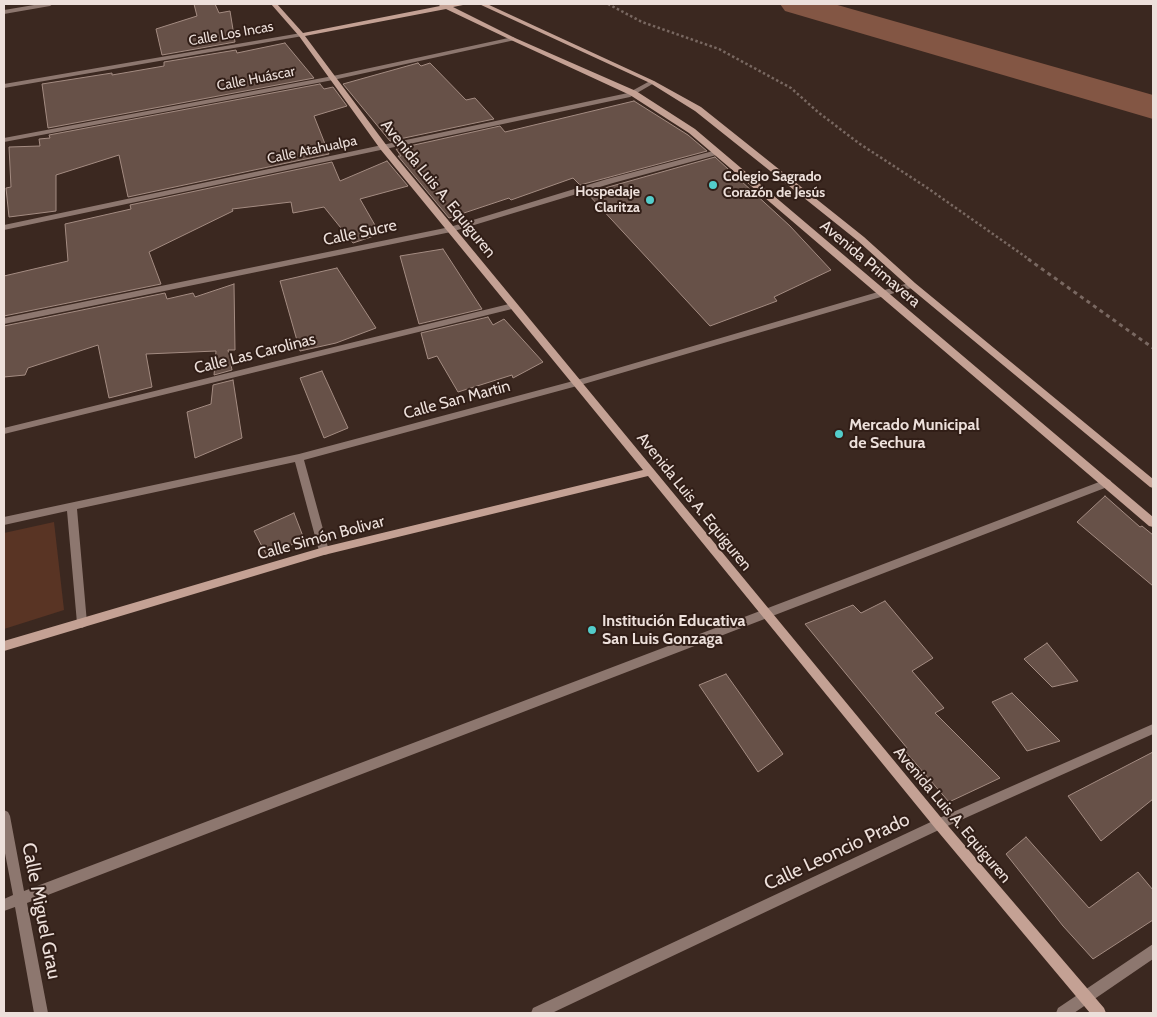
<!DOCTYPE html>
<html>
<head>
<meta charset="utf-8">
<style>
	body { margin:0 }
	#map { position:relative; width:1157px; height:1017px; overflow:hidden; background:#3b2820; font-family:Cabin,sans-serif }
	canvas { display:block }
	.frame { position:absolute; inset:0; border:5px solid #ede0db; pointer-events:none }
</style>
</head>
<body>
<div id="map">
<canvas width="1157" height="1017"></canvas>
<div class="frame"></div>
</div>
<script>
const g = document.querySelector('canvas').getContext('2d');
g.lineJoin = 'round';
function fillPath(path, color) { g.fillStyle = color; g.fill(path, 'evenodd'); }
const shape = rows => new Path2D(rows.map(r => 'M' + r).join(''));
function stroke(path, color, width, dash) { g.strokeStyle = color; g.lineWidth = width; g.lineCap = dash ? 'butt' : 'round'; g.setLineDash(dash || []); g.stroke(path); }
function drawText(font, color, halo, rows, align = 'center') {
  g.font = font + ' Cabin,sans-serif'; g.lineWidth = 4; g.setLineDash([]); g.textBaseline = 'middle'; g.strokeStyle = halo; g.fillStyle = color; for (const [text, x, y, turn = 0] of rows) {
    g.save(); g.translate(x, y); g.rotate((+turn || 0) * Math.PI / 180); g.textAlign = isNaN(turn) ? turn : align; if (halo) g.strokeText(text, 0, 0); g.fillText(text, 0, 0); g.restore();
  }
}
const green = shape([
	[54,522,64,610,4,629,4,533]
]);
const river = shape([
	[780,4,834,4,1153,95,1153,119,785,11,780,4]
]);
const building = shape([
	[194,4,215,4,219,13,230,11,235,42,162,55,156,29,197,16,194,4],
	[285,43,314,78,48,128,42,84,112,73,112,75,164,66,164,62,236,50,237,53,285,43],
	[418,63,421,66,430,63,466,100,475,98,494,119,390,141,343,84,418,63],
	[320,84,324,89,333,87,347,106,314,116,329,154,128,197,119,155,56,175,56,211,9,217,6,188,11,187,9,147,40,146,39,139,50,138,49,135,320,84],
	[634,101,688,135,707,151,580,185,573,178,511,200,509,198,449,218,398,156,401,156,396,149,500,126,505,132,634,101],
	[715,157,790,226,831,270,774,297,777,301,710,326,587,193,715,157],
	[387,161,408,186,360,199,380,234,353,243,324,207,293,213,291,202,232,209,233,211,149,252,161,284,4,316,4,276,68,261,65,224,131,209,130,205,332,162,340,181,387,161],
	[443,249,482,309,419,324,400,256,443,249],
	[337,268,376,328,336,343,300,351,280,281,337,268],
	[234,284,235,350,228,350,232,370,214,375,216,351,146,354,152,387,109,398,98,345,28,368,25,375,4,377,4,326,165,293,167,299,193,293,195,297,234,284],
	[488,317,493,325,504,319,543,362,513,378,512,375,458,392,437,356,428,359,421,333,488,317],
	[322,371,348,428,324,438,300,378,322,371],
	[233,380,242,438,195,458,187,412,211,404,213,385,233,380],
	[1105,496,1140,527,1142,526,1153,535,1153,586,1077,522,1105,496],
	[294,513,304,539,267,556,254,531,294,513],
	[885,601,933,658,912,671,944,708,935,713,1000,778,949,802,904,750,907,748,805,624,853,605,861,613,885,601],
	[1047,643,1078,681,1052,687,1024,659,1047,643],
	[726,674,783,754,758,772,699,685,726,674],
	[1012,693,1060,741,1027,751,992,702,1012,693],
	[1153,752,1153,799,1101,841,1068,796,1153,752],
	[1026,837,1089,908,1138,872,1153,890,1153,920,1093,959,1063,926,1006,854,1026,837]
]);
const pathFar1 = shape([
	[608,4,642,22,719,49,791,88,819,113,860,144,926,187,1030,260]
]);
const path = shape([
	[1028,259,1153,348]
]);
const street = shape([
	[40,4,53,4,50,6,4,14,4,10,40,4],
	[301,33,304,35,303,36,4,88,4,84,301,33],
	[513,37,516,39,515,40,333,80,4,142,4,138,333,76,513,37],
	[650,81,656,82,630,97,4,230,4,225,628,93,650,81],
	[717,150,721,152,720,154,613,183,451,232,4,324,4,318,450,227,607,179,717,150],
	[912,282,916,285,915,287,577,386,304,460,329,551,328,554,324,555,320,554,319,551,295,462,77,509,87,623,86,626,82,628,78,626,77,623,67,511,4,525,4,517,299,454,577,380,912,282],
	[513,303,517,306,516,308,4,434,4,428,513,303],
	[1107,479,1110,480,1112,483,1110,486,27,903,48,1013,34,1013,15,907,4,911,4,899,13,895,4,848,4,810,8,812,10,816,24,891,1107,479],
	[1153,724,1153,734,943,828,552,1013,531,1013,533,1008,935,820,1153,724],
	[1153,944,1153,959,1074,1013,1056,1013,1058,1008,1153,944]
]);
const secondary = shape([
	[271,4,277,4,303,33,440,6,438,4,464,4,463,5,453,7,515,38,636,91,695,129,1153,517,1153,527,1149,526,689,133,630,95,511,40,446,9,305,36,387,146,943,820,1104,1008,1106,1013,1090,1013,935,828,648,476,324,555,4,651,4,641,324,547,643,470,381,150,299,36,271,4],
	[479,4,487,4,654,81,701,107,864,237,915,283,1153,479,1153,488,1150,487,909,287,858,241,695,111,650,83,479,4]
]);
const markers = [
	[713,185,5,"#53cdcb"],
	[650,200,5,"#53cdcb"],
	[839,434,5,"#53cdcb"],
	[592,630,5,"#53cdcb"]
];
const farStreetnames = [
	["Calle Los Incas",231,34,-10],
	["Calle Huáscar",256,79,-11],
	["Calle Atahualpa",312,150,-12]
];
const farPoinames = [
	["Colegio Sagrado",723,177],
	["Corazón de Jesús",723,193],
	["Hospedaje",640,192,"right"],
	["Claritza",640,208,"right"]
];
const streetNames = [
	["Avenida Luis A. Equiguren",438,189,51],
	["Calle Sucre",360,233,-12],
	["Avenida Primavera",870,264,40],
	["Calle Las Carolinas",255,354,-14],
	["Calle San Martin",457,400,-15],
	["Avenida Luis A. Equiguren",694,502,51],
	["Calle Simón Bolivar",321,538,-15],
	["Avenida Luis A. Equiguren",952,815,50]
];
const poiNames = [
	["Mercado Municipal",849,425],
	["de Sechura",849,443],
	["Institución Educativa",602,621],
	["San Luis Gonzaga",602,639]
];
const nearStreetnames = [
	["Calle Leoncio Prado",837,852,-25],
	["Calle Miguel Grau",41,911,79]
];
fillPath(green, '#593424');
fillPath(river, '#835644');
fillPath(building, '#675148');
stroke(building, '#a48c82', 1);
stroke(pathFar1, '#796861', 2.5, [2.5, 2.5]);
stroke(path, '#796861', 3, [4, 4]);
fillPath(street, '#8d776f');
fillPath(secondary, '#c4a194');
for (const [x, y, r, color] of markers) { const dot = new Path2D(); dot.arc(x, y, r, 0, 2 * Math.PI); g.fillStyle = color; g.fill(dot); stroke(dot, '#311e17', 2); }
drawText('14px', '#ede0db', '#311e17', farStreetnames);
drawText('bold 14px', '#ede0db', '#311e17', farPoinames, 'left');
drawText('16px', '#ede0db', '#311e17', streetNames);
drawText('bold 16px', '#ede0db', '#311e17', poiNames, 'left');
drawText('19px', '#ede0db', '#311e17', nearStreetnames);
</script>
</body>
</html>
